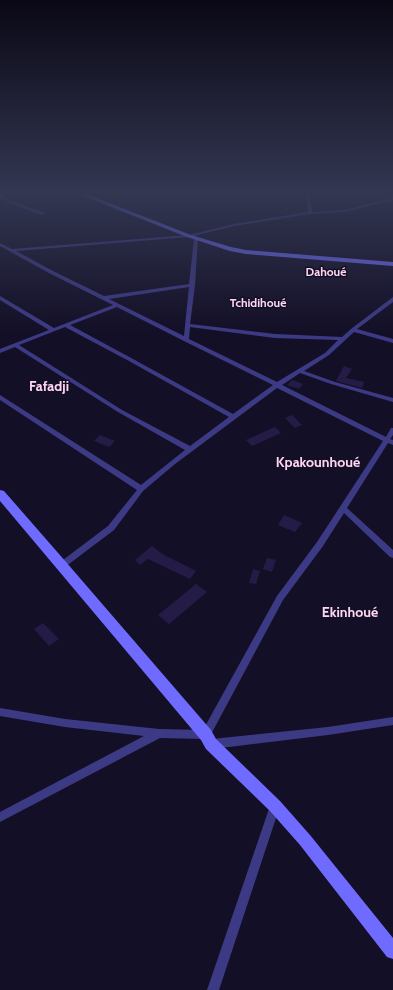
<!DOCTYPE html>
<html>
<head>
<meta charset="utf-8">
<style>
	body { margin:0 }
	canvas { display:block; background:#130f26 }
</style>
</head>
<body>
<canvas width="393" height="990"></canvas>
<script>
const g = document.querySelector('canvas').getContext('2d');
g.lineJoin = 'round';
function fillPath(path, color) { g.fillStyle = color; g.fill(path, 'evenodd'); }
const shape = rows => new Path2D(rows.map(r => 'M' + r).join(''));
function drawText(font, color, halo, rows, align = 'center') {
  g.font = font + ' Cabin,sans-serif'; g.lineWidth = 3; g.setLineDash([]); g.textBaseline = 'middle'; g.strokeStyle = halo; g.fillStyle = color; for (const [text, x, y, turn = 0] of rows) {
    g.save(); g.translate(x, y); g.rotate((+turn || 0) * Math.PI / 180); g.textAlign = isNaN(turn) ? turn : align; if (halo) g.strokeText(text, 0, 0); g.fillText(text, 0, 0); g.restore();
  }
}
const building = shape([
	[344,366,352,369,346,378,364,382,362,388,336,381],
	[292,380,303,384,299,389,287,385],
	[292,415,302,425,295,428,285,418],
	[275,427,281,433,252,446,246,440],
	[100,435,115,441,109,447,94,441],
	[284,515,302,523,295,532,278,525],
	[152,546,164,555,196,571,190,579,148,559,140,565,135,560],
	[267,558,276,560,272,572,263,569],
	[253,569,260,571,256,584,249,583],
	[196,584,207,592,169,624,158,615],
	[43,623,59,639,49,646,34,629]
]);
const street = shape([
	[210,193,219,193,235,197,233,198,210,193],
	[306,193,310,193,312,212,345,210,392,198,376,193,383,193,393,196,393,200,345,212,310,214,234,226,189,237,16,251,53,271,104,296,189,284,194,239,198,238,195,285,190,324,275,334,342,337,351,329,393,297,393,302,357,329,393,339,393,343,354,332,329,355,304,371,335,382,393,398,393,402,331,384,300,373,282,385,386,437,391,428,393,428,393,435,390,439,393,440,393,445,388,443,347,508,393,550,393,558,390,557,344,513,323,546,283,600,209,738,206,739,160,738,0,822,0,812,144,736,65,727,0,716,0,708,65,719,159,729,203,730,277,596,317,542,383,441,277,388,175,464,143,491,114,530,65,567,62,568,59,567,58,565,59,563,108,526,137,490,0,400,0,395,141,485,185,450,118,412,15,347,0,353,0,349,49,330,0,300,0,296,54,328,113,305,49,273,0,246,0,243,12,249,189,235,234,224,308,212,306,193],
	[189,287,184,336,109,299,189,287],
	[117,307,184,341,273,385,233,414,133,359,70,325,117,307],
	[65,327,129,361,229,417,190,446,122,410,19,345,65,327],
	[190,327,275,338,338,340,325,353,277,382,189,339,190,327],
	[0,197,45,213,45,214,41,215,0,199,0,197],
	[393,717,393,725,328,735,212,749,209,747,207,744,209,741,212,739,328,727,393,717],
	[275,801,279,802,280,806,219,990,207,990,270,806,271,802,275,801]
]);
const secondary = shape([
	[76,193,84,193,191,235,231,247,246,250,393,262,393,266,246,254,230,251,187,237,76,193],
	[0,490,4,491,66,562,211,730,216,739,280,801,310,835,393,938,393,959,387,957,300,845,270,811,206,749,201,740,0,501,0,490]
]);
const primary = shape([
	[9,193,8,194,0,198,0,194,9,193]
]);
const farQuarternames = [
	["Dahoué",326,272],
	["Tchidihoué",258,303]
];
const quarterNames = [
	["Fafadji",49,387],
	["Kpakounhoué",318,463],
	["Ekinhoué",350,613]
];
fillPath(building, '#241b47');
fillPath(street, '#3d3a85');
fillPath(secondary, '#6f6bff');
fillPath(primary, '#c25bff');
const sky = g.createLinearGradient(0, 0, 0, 332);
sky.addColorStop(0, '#0a0815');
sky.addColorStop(0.58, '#333752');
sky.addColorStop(1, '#33375200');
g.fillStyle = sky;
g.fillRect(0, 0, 393, 332);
drawText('bold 12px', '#ffd6f0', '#130f26', farQuarternames);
drawText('bold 14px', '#ffd6f0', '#130f26', quarterNames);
</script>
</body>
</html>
